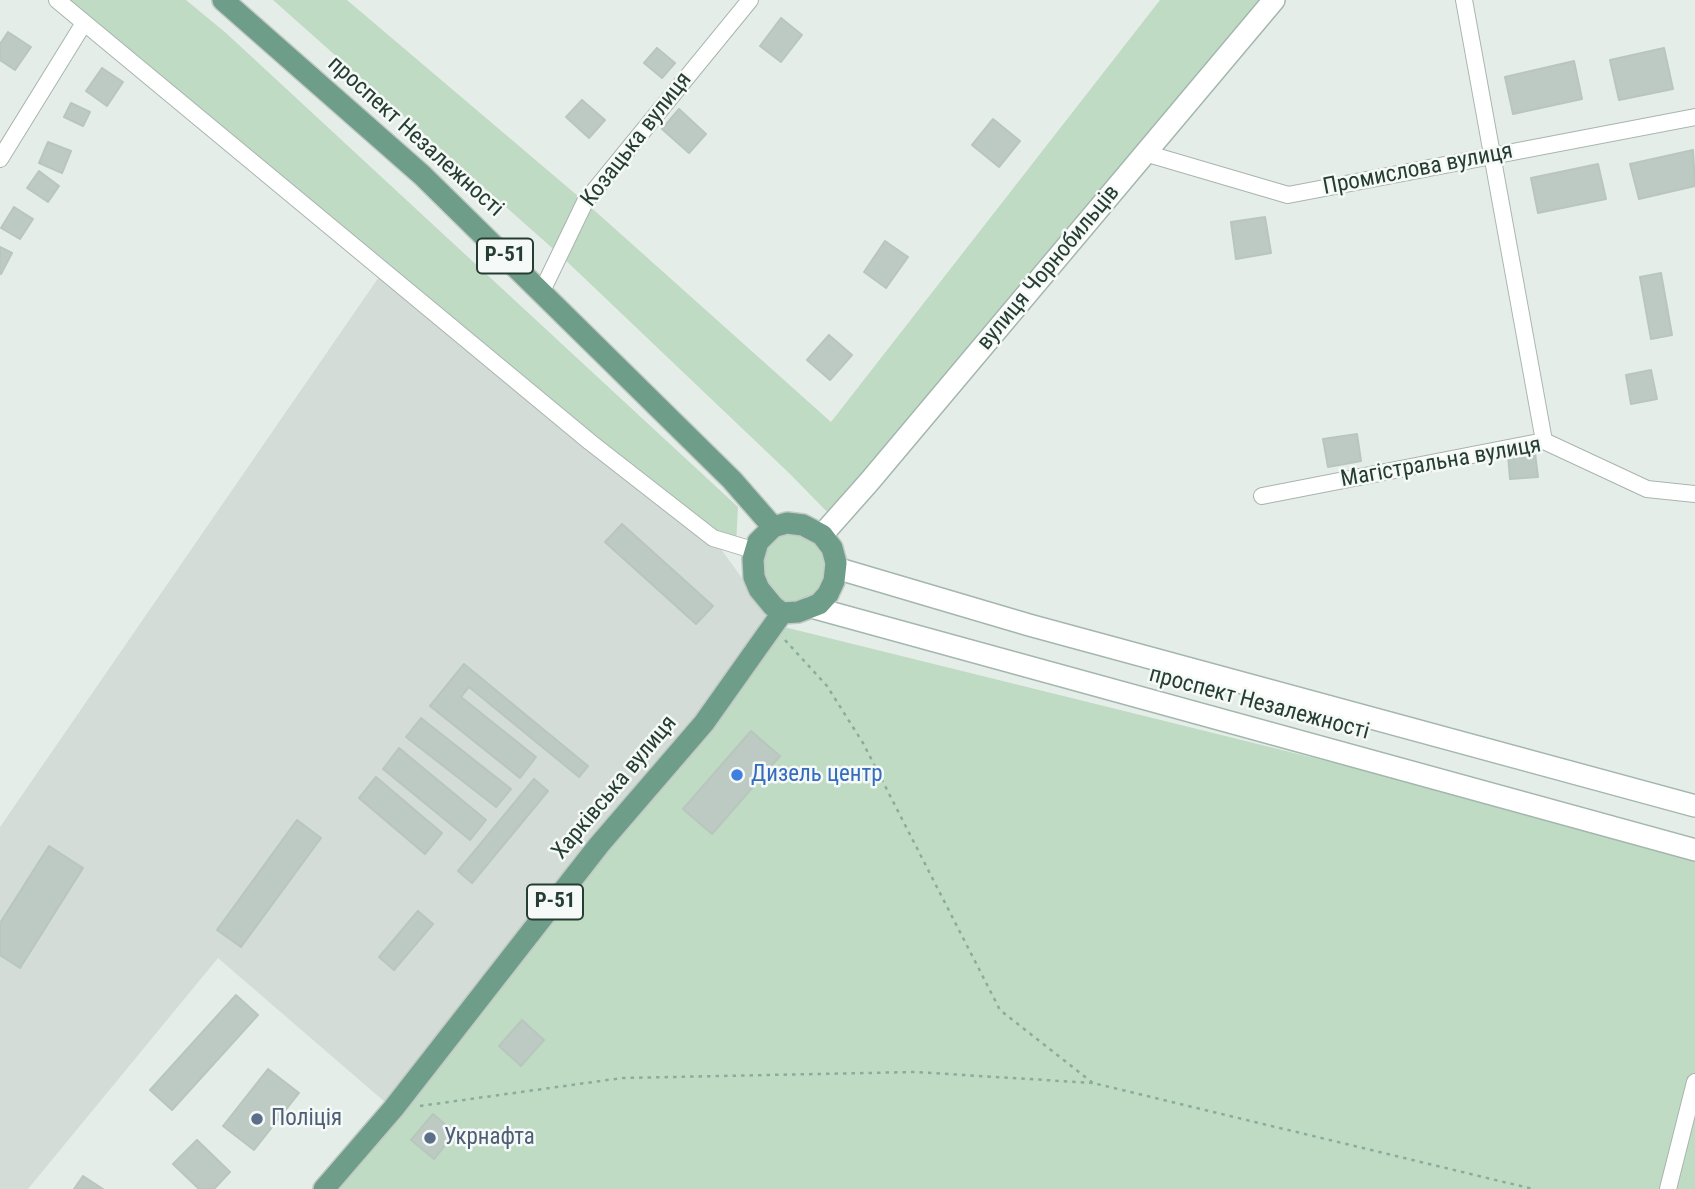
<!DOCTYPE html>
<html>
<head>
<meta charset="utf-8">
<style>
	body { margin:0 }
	canvas { display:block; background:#e5ede8 }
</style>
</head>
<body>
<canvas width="1695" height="1189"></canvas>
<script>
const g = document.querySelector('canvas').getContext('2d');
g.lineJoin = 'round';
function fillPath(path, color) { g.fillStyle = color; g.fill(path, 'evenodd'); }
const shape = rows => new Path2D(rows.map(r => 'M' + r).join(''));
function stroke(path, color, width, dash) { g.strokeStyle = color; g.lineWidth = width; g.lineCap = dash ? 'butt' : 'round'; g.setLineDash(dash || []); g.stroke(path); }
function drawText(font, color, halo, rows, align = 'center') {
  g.font = font + ' "Roboto Condensed",sans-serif'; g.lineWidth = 5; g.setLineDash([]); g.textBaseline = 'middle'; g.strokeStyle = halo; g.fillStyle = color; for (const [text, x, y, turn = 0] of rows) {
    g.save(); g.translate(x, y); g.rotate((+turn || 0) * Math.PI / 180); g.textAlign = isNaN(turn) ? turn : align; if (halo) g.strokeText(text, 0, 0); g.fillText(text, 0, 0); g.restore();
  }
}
const built = shape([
	[383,271,713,538,776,625,393,1109,218,958,28,1189,0,1189,0,827]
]);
const green = shape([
	[57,0,186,0,226,33,738,507,736,545,713,538],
	[273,0,347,0,585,202,831,422,1160,0,1274,0,836,521,790,474,560,255],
	[773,527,822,535,834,581,798,612,766,600,758,542],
	[776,625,1695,852,1695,1189,324,1189]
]);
const building = shape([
	[781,18,802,35,781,62,760,46,781,18],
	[8,32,31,47,15,70,0,60,0,44,8,32],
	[657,48,675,63,662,78,644,63,657,48],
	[1664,48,1673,89,1619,100,1610,60,1664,48],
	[1574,61,1582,99,1513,114,1505,77,1574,61],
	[102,68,123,82,107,106,86,91,102,68],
	[582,100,605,120,589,138,566,117,582,100],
	[71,103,90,112,83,126,64,117,71,103],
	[679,109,706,134,689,153,662,129,679,109],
	[993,119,1020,141,999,167,972,145,993,119],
	[48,142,71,151,62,173,39,163,48,142],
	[1693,150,1695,186,1639,199,1630,164,1693,150],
	[1598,164,1606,199,1538,213,1531,178,1598,164],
	[39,171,59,186,48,202,27,188,39,171],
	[14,207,33,219,20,239,1,228,14,207],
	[1265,217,1271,253,1236,259,1231,222,1265,217],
	[885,241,908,257,886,288,864,272,885,241],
	[0,247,12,253,1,274,0,273,0,247],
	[1661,273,1672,335,1651,339,1640,277,1661,273],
	[829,335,852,355,830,380,807,360,829,335],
	[1651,370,1657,399,1631,404,1626,375,1651,370],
	[1357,434,1361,461,1328,467,1323,439,1357,434],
	[1535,453,1538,477,1510,479,1508,455,1535,453],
	[622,524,713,606,696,624,605,542,622,524],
	[464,664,588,766,579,777,469,687,461,697,536,757,520,778,430,706,464,664],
	[421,718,511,789,496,807,406,737,421,718],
	[751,731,780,756,712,834,683,809,751,731],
	[399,748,486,820,470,840,383,769,399,748],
	[376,777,442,833,425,854,359,798,376,777],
	[534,779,548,791,472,883,458,871,534,779],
	[297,820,321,838,241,947,217,930,297,820],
	[49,846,83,868,20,968,0,955,0,923,49,846],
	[418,911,433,924,394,970,379,957,418,911],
	[236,995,258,1015,172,1110,150,1090,236,995],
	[522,1020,544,1040,521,1066,499,1046,522,1020],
	[268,1069,299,1093,254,1150,223,1126,268,1069],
	[433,1114,455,1133,434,1159,411,1140,433,1114],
	[197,1140,230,1172,214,1189,199,1189,173,1164,197,1140],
	[83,1176,103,1189,74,1189,83,1176]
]);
const path = shape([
	[785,640,827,686,863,743,1000,1010,1093,1083,1533,1189],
	[420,1106,622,1078,915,1072,1093,1083]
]);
const street = shape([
	[57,0,590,442,713,538,756,551],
	[1464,0,1544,441],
	[1145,153,1288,195,1695,117],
	[0,159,84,23],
	[542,291,585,202,750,0],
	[1262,496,1544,441,1647,489,1695,494],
	[1668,1189,1695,1082]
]);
const secondary = shape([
	[822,535,869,482,1274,0],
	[836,568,1029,625,1695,806],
	[811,607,1695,850]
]);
const primary = shape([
	[223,0,422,175,732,480,773,527],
	[787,523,803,525,822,535,832,548,836,563,834,581,828,594,819,604,798,612,782,613,773,606,759,589,754,577,753,559,758,542,773,527,787,523],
	[324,1189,393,1109,599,845,704,723,782,613]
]);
const markers = [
	[737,775,7,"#3f7fe0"],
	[257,1119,7,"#5c6f8a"],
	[430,1138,7,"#5c6f8a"]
];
const shields = [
	[505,256,56],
	[555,902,56]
];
const shieldNames = [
	["Р-51",505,256],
	["Р-51",555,902]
];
const streetNames = [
	["проспект Незалежності",415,137,42],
	["Козацька вулиця",637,140,-52],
	["Промислова вулиця",1418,170,-11],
	["вулиця Чорнобильців",1049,268,-50],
	["Магістральна вулиця",1441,463,-10],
	["проспект Незалежності",1259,704,15],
	["Харківська вулиця",615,788,-50]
];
const shopNames = [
	["Дизель центр",751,775]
];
const serviceNames = [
	["Поліція",271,1119],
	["Укрнафта",444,1138]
];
fillPath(built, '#d3dcd7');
fillPath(green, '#c0dbc3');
fillPath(building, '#bdcac3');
stroke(building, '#b8c6be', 2);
stroke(street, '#a8b5ae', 18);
stroke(secondary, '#a4b7ae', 24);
stroke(primary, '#c2c9c6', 24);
stroke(path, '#89ad9c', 2.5, [3.5, 5]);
stroke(street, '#fff', 16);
stroke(secondary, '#fff', 21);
stroke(primary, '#6e9d89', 21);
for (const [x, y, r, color] of markers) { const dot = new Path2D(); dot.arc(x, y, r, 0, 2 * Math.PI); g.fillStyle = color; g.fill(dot); stroke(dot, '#f5f9f7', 2.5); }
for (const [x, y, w] of shields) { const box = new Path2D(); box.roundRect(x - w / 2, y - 17.5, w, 35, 5); g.fillStyle = '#f5f9f7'; g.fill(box); stroke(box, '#263d33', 2); }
drawText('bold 21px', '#263d33', null, shieldNames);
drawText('23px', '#263d33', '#f5f9f7', streetNames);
drawText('23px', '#366cbe', '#f5f9f7', shopNames, 'left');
drawText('23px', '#4e5e75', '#f5f9f7', serviceNames, 'left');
</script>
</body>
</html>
